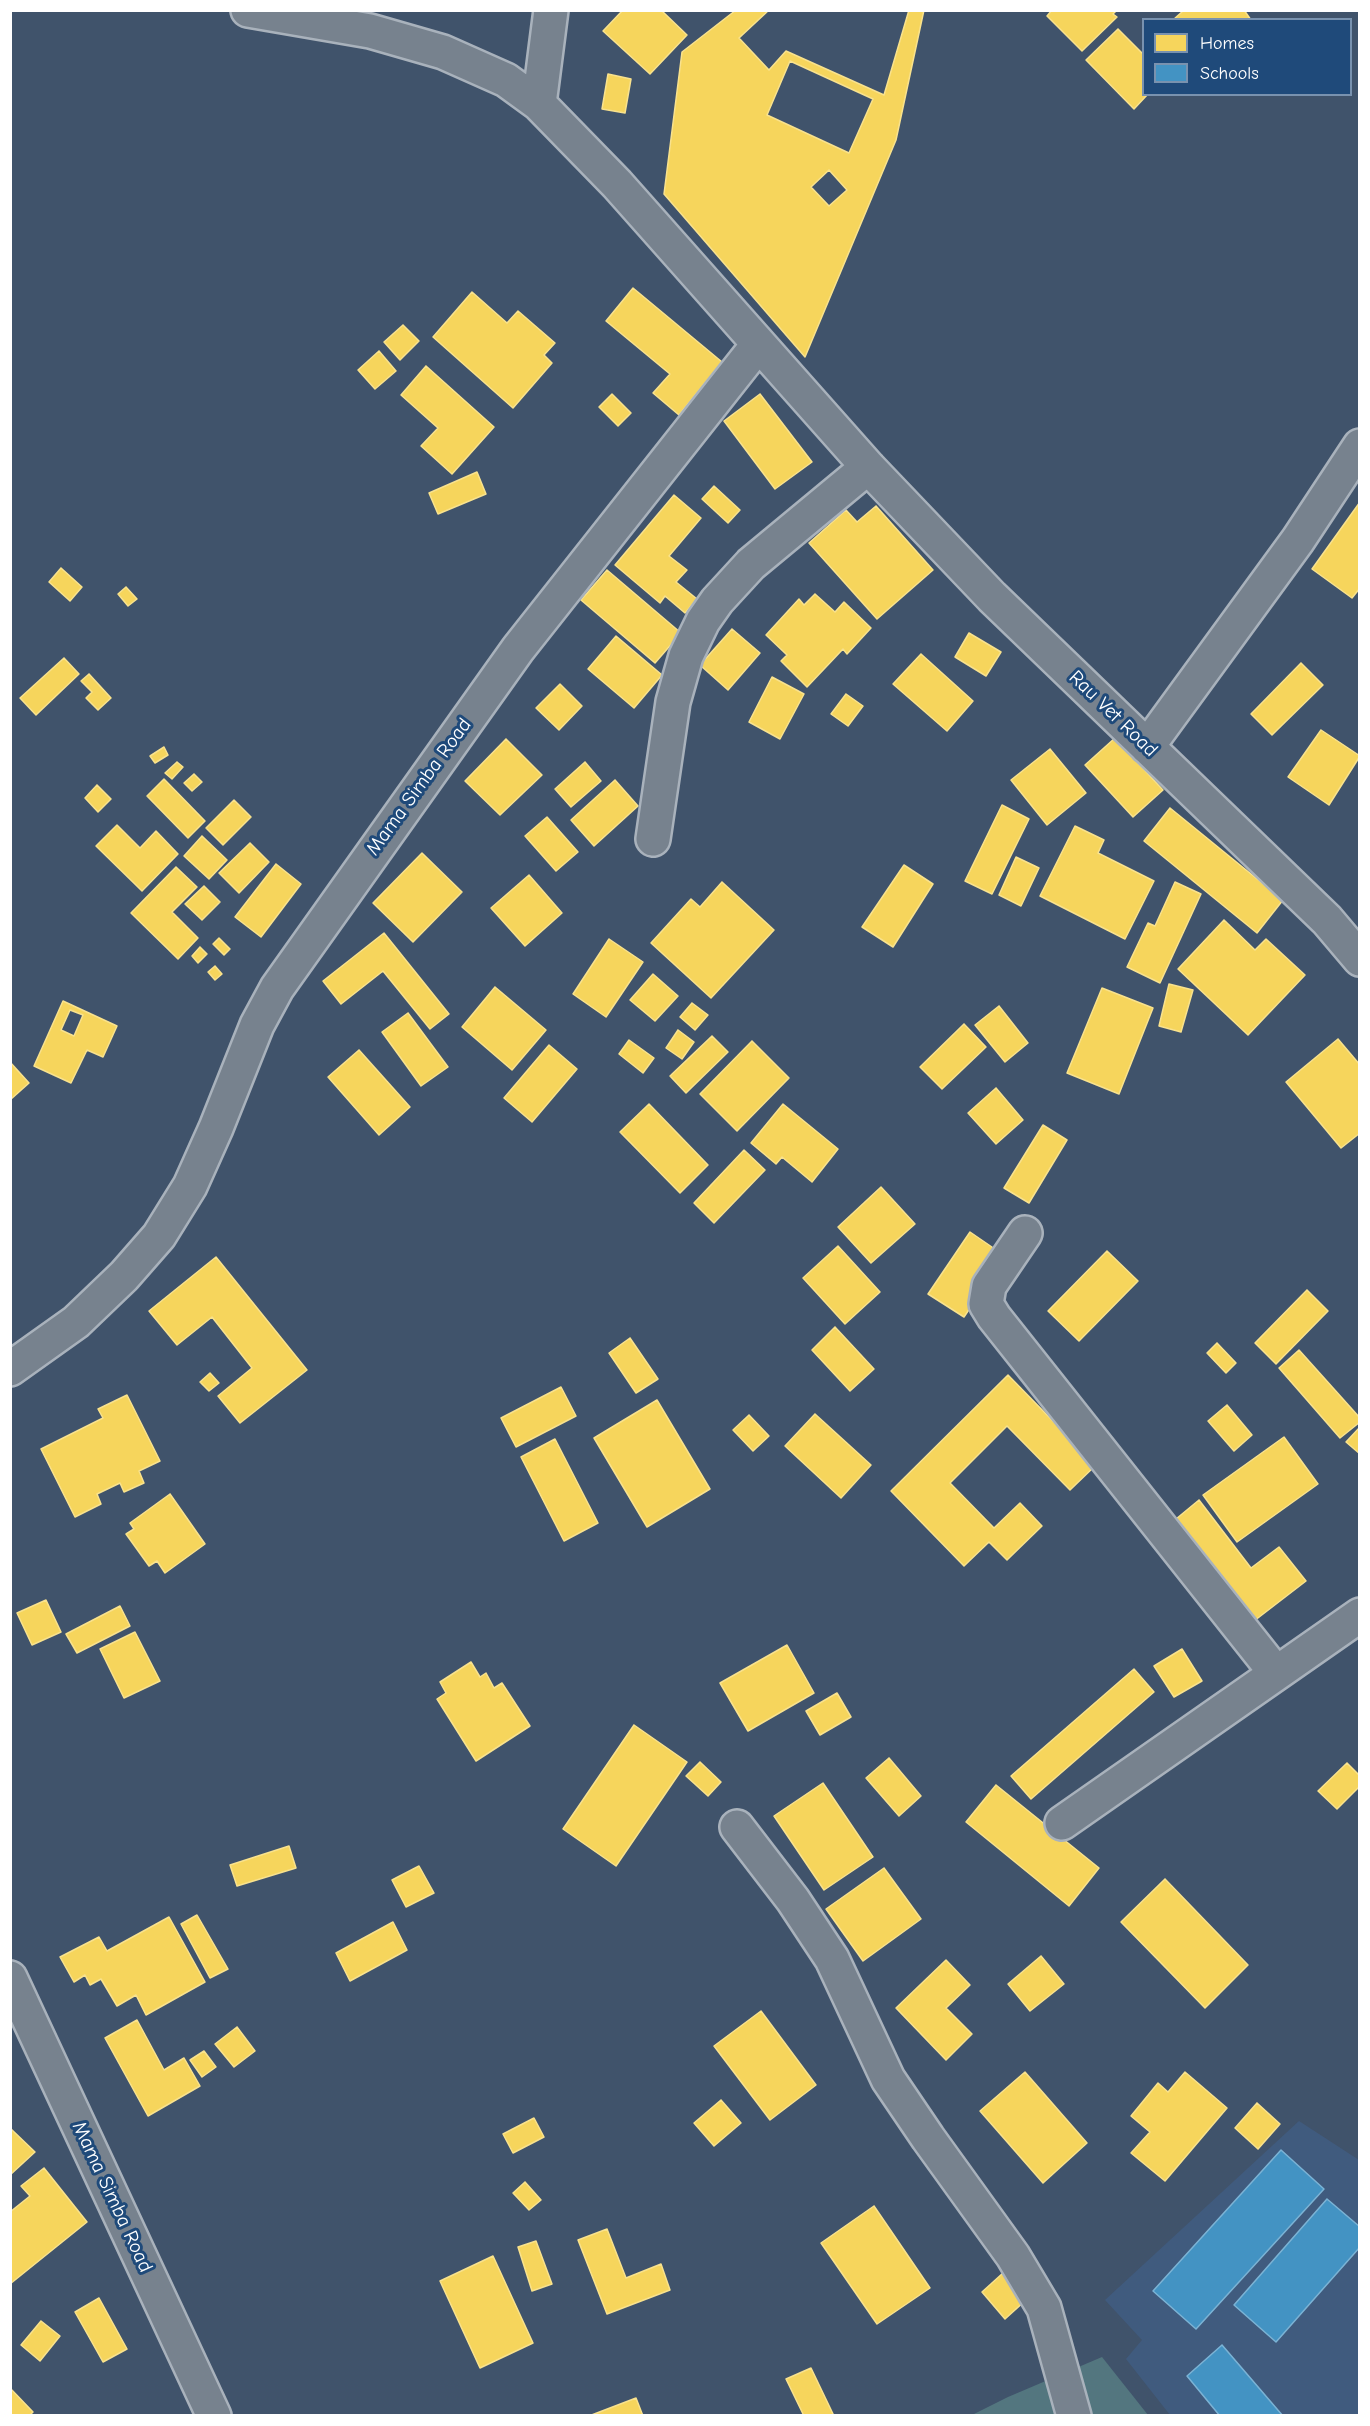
<!DOCTYPE html>
<html>
<head>
<meta charset="utf-8">
<style>
	body { margin:0 }
	#map { position:relative; width:1370px; height:2426px; overflow:hidden; background:#40536b; font-family:"Comic Neue",sans-serif }
	canvas { display:block }
	.frame { position:absolute; inset:0; border:12px solid #fff; pointer-events:none }
	.legend { position:absolute; left:1142px; top:18px; width:210px; height:78px; box-sizing:border-box; background:#1f4a7a; border:2px solid #7992af; margin:0; padding:8px 10px; list-style:none; font-size:18px; color:#fff }
	.legend li { display:flex; align-items:center; gap:12px; height:30px }
	.legend b { width:30px; border:2px solid #7992af }
</style>
</head>
<body>
<div id="map">
<canvas width="1370" height="2426"></canvas>
<div class="frame"></div>
<ul class="legend">
<li><b style="height:16px;background:#f6d55c"></b>Homes</li>
<li><b style="height:16px;background:#4393c3"></b>Schools</li>
</ul>
</div>
<script>
const g = document.querySelector('canvas').getContext('2d');
g.lineJoin = 'round';
function fillPath(path, color) { g.fillStyle = color; g.fill(path, 'evenodd'); }
const shape = rows => new Path2D(rows.map(r => 'M' + r).join(''));
function stroke(path, color, width, dash) { g.strokeStyle = color; g.lineWidth = width; g.lineCap = dash ? 'butt' : 'round'; g.setLineDash(dash || []); g.stroke(path); }
function drawText(font, color, halo, rows, align = 'center') {
  g.font = font + ' "Comic Neue",sans-serif'; g.lineWidth = 6; g.setLineDash([]); g.textBaseline = 'middle'; g.strokeStyle = halo; g.fillStyle = color; for (const [text, x, y, turn = 0] of rows) {
    g.save(); g.translate(x, y); g.rotate((+turn || 0) * Math.PI / 180); g.textAlign = isNaN(turn) ? turn : align; if (halo) g.strokeText(text, 0, 0); g.fillText(text, 0, 0); g.restore();
  }
}
const built = shape([
	[1299,2121,1359,2160,1359,2415,1170,2415,1126,2359,1142,2340,1105,2300]
]);
const green = shape([
	[1102,2357,1148,2415,970,2416,1008,2397]
]);
const homes = shape([
	[623,10,661,10,687,35,650,74,603,31,623,10],
	[736,10,924,10,896,140,805,357,664,194,682,52,736,10],
	[769,10,909,10,884,95,786,51,769,70,739,38,769,10],
	[1052,10,1117,10,1113,14,1117,17,1082,51,1047,16,1052,10],
	[1184,10,1244,10,1251,20,1173,20,1184,10],
	[1118,29,1144,55,1144,94,1148,94,1134,109,1086,60,1118,29],
	[790,61,873,99,849,153,767,115,790,61],
	[608,74,631,79,625,113,602,109,608,74],
	[829,170,847,190,829,206,811,187,829,170],
	[633,288,722,362,679,415,653,393,670,374,606,321,633,288],
	[472,292,507,323,518,311,555,343,544,355,552,363,513,408,433,337,472,292],
	[403,325,419,341,400,360,384,342,403,325],
	[379,351,396,371,375,389,358,370,379,351],
	[426,366,494,427,452,474,421,446,438,428,401,395,426,366],
	[612,394,631,413,618,426,599,407,612,394],
	[760,394,812,462,775,489,724,421,760,394],
	[477,472,486,494,438,514,429,493,477,472],
	[714,486,740,510,728,523,702,499,714,486],
	[674,495,701,518,669,556,687,570,676,582,697,599,685,613,665,596,660,603,615,565,674,495],
	[1360,502,1360,588,1352,598,1312,569,1360,502],
	[876,506,933,570,877,619,809,543,846,510,857,522,876,506],
	[61,568,82,587,70,601,49,582,61,568],
	[607,570,681,633,655,663,581,600,607,570],
	[126,587,137,599,128,606,118,594,126,587],
	[815,594,835,612,844,602,871,628,847,654,843,649,807,687,781,661,787,655,766,635,799,599,804,605,815,594],
	[732,629,760,653,728,690,700,665,732,629],
	[969,633,1001,652,986,676,955,657,969,633],
	[616,636,662,675,634,708,588,669,616,636],
	[921,654,973,701,947,731,893,684,921,654],
	[64,658,79,674,36,715,20,698,64,658],
	[1301,663,1323,685,1272,735,1251,714,1301,663],
	[89,674,111,698,98,710,86,698,92,692,81,681,89,674],
	[772,677,804,694,780,739,749,722,772,677],
	[560,684,582,706,559,730,536,708,560,684],
	[846,694,863,706,848,726,831,714,846,694],
	[1321,730,1360,756,1329,805,1288,777,1321,730],
	[1115,738,1163,790,1133,817,1085,765,1115,738],
	[506,739,542,775,500,815,465,781,506,739],
	[164,747,168,755,155,763,150,756,164,747],
	[1050,749,1086,793,1047,825,1011,780,1050,749],
	[177,762,183,767,172,779,165,773,177,762],
	[585,762,601,781,571,807,555,789,585,762],
	[194,774,202,782,192,791,184,783,194,774],
	[164,779,205,821,188,838,147,796,164,779],
	[615,780,638,806,594,846,571,820,615,780],
	[97,785,111,799,98,812,85,798,97,785],
	[234,800,251,817,223,845,206,828,234,800],
	[1002,805,1029,819,992,894,965,881,1002,805],
	[1170,808,1283,900,1257,933,1144,841,1170,808],
	[547,817,578,852,556,871,525,836,547,817],
	[117,825,140,848,156,831,178,854,142,891,96,846,117,825],
	[1075,826,1104,840,1098,853,1154,881,1125,939,1040,896,1075,826],
	[202,836,227,860,209,879,184,856,202,836],
	[250,843,269,862,239,893,219,873,250,843],
	[422,853,462,892,413,942,373,903,422,853],
	[1016,857,1039,868,1021,906,999,895,1016,857],
	[276,864,301,884,261,937,235,917,276,864],
	[904,865,933,884,893,947,862,927,904,865],
	[176,867,197,887,172,912,198,938,178,959,131,913,176,867],
	[529,875,562,913,525,946,491,908,529,875],
	[722,882,774,930,711,998,651,943,691,899,700,907,722,882],
	[1175,882,1201,894,1160,983,1127,967,1148,923,1155,926,1175,882],
	[204,886,220,902,202,920,185,904,204,886],
	[1224,920,1255,950,1266,939,1305,975,1248,1035,1178,969,1224,920],
	[384,933,449,1014,430,1029,383,971,341,1004,323,981,384,933],
	[219,938,230,949,224,955,213,944,219,938],
	[609,939,643,962,606,1017,573,994,609,939],
	[200,947,207,954,198,963,192,956,200,947],
	[215,966,222,974,215,980,208,972,215,966],
	[653,974,678,996,655,1021,630,1000,653,974],
	[1169,984,1193,990,1181,1032,1159,1026,1169,984],
	[495,987,546,1030,512,1070,462,1027,495,987],
	[1102,988,1153,1008,1119,1094,1067,1073,1102,988],
	[63,1001,117,1026,103,1057,87,1050,71,1083,34,1066,63,1001],
	[692,1003,708,1015,695,1030,680,1017,692,1003],
	[999,1006,1028,1043,1005,1062,975,1025,999,1006],
	[70,1010,83,1015,74,1036,61,1030,70,1010],
	[408,1013,448,1067,421,1086,382,1032,408,1013],
	[964,1024,986,1047,942,1089,920,1067,964,1024],
	[678,1030,694,1042,682,1059,666,1048,678,1030],
	[712,1036,728,1052,686,1093,670,1076,712,1036],
	[1338,1039,1360,1065,1360,1133,1341,1148,1286,1082,1338,1039],
	[629,1040,654,1058,643,1073,619,1054,629,1040],
	[752,1041,789,1078,737,1131,700,1094,752,1041],
	[549,1045,577,1069,532,1122,504,1098,549,1045],
	[359,1050,410,1107,379,1135,328,1077,359,1050],
	[10,1062,29,1083,10,1100,10,1062],
	[996,1088,1023,1120,996,1144,968,1113,996,1088],
	[649,1104,708,1165,680,1193,620,1132,649,1104],
	[783,1104,838,1149,812,1182,782,1157,776,1164,751,1143,783,1104],
	[1043,1125,1067,1140,1029,1203,1004,1188,1043,1125],
	[744,1150,765,1170,714,1223,694,1203,744,1150],
	[881,1187,915,1224,871,1263,838,1227,881,1187],
	[970,1232,1005,1256,964,1317,928,1294,970,1232],
	[838,1246,880,1292,845,1324,803,1278,838,1246],
	[1107,1251,1138,1281,1079,1341,1048,1311,1107,1251],
	[216,1257,307,1370,240,1423,218,1396,252,1368,212,1317,177,1345,149,1311,216,1257],
	[1307,1290,1328,1311,1276,1364,1255,1343,1307,1290],
	[835,1327,874,1369,850,1391,812,1350,835,1327],
	[630,1338,658,1379,636,1393,609,1353,630,1338],
	[1217,1343,1236,1363,1226,1373,1207,1353,1217,1343],
	[1299,1350,1360,1418,1360,1422,1340,1438,1279,1368,1299,1350],
	[210,1373,219,1383,209,1391,200,1382,210,1373],
	[1008,1375,1096,1465,1070,1490,1007,1426,950,1483,994,1528,1020,1503,1042,1526,1007,1560,989,1542,964,1566,891,1491,1008,1375],
	[561,1387,576,1416,516,1447,501,1418,561,1387],
	[127,1395,160,1461,139,1471,144,1483,124,1492,120,1483,97,1494,101,1504,75,1517,41,1449,103,1418,98,1409,127,1395],
	[657,1400,710,1489,647,1527,594,1438,657,1400],
	[1227,1405,1252,1435,1234,1451,1208,1421,1227,1405],
	[815,1414,871,1465,841,1498,785,1446,815,1414],
	[749,1415,769,1436,753,1451,733,1430,749,1415],
	[1360,1427,1360,1454,1346,1442,1360,1427],
	[1284,1437,1318,1484,1237,1542,1203,1495,1284,1437],
	[555,1439,598,1523,564,1541,521,1457,555,1439],
	[170,1494,205,1544,165,1573,157,1561,149,1566,126,1534,134,1529,130,1523,170,1494],
	[1199,1500,1251,1568,1279,1547,1306,1581,1254,1621,1176,1519,1199,1500],
	[46,1600,61,1632,32,1645,17,1613,46,1600],
	[120,1606,130,1626,77,1653,66,1634,120,1606],
	[135,1632,160,1681,124,1698,100,1649,135,1632],
	[787,1645,814,1693,748,1731,720,1683,787,1645],
	[1182,1649,1202,1681,1174,1697,1154,1666,1182,1649],
	[471,1662,480,1677,486,1673,494,1688,502,1683,530,1726,476,1761,437,1699,446,1693,440,1682,471,1662],
	[1134,1669,1154,1692,1031,1799,1011,1776,1134,1669],
	[837,1693,851,1717,820,1735,806,1711,837,1693],
	[634,1725,687,1762,616,1866,563,1829,634,1725],
	[889,1758,921,1796,899,1816,866,1778,889,1758],
	[700,1762,721,1782,708,1796,686,1776,700,1762],
	[1347,1763,1360,1776,1360,1786,1337,1809,1318,1791,1347,1763],
	[823,1783,873,1857,824,1890,774,1816,823,1783],
	[996,1785,1099,1868,1069,1906,966,1822,996,1785],
	[289,1846,296,1868,237,1886,230,1865,289,1846],
	[419,1866,434,1893,406,1907,392,1880,419,1866],
	[884,1868,921,1919,863,1961,826,1909,884,1868],
	[1165,1879,1248,1965,1205,2008,1121,1922,1165,1879],
	[197,1915,228,1969,210,1978,181,1924,197,1915],
	[169,1917,205,1982,146,2015,136,1995,117,2006,101,1979,90,1985,85,1975,74,1982,60,1957,99,1937,107,1951,169,1917],
	[393,1922,407,1950,350,1981,336,1953,393,1922],
	[1041,1956,1064,1984,1030,2011,1008,1984,1041,1956],
	[946,1960,970,1985,946,2008,972,2034,946,2060,896,2008,946,1960],
	[761,2011,816,2085,770,2120,714,2046,761,2011],
	[137,2020,164,2070,184,2058,200,2086,148,2116,105,2038,137,2020],
	[237,2027,255,2051,234,2067,215,2044,237,2027],
	[204,2051,216,2067,202,2077,190,2060,204,2051],
	[1025,2072,1087,2143,1043,2183,980,2111,1025,2072],
	[1185,2072,1227,2108,1165,2181,1131,2153,1150,2132,1131,2116,1158,2083,1168,2092,1185,2072],
	[721,2100,741,2123,714,2146,694,2123,721,2100],
	[1257,2103,1280,2124,1258,2149,1235,2128,1257,2103],
	[534,2118,544,2137,513,2153,503,2134,534,2118],
	[10,2128,35,2152,10,2175,10,2128],
	[44,2168,87,2222,10,2284,10,2212,30,2196,21,2186,44,2168],
	[525,2182,541,2200,529,2210,513,2193,525,2182],
	[874,2206,930,2288,877,2324,821,2243,874,2206],
	[607,2229,626,2278,661,2264,670,2290,607,2314,578,2240,607,2229],
	[536,2241,552,2284,532,2291,518,2247,536,2241],
	[493,2256,533,2343,480,2368,440,2281,493,2256],
	[1003,2273,1026,2300,1005,2319,982,2292,1003,2273],
	[99,2298,127,2349,103,2362,75,2312,99,2298],
	[41,2321,60,2336,40,2361,21,2345,41,2321],
	[811,2368,834,2416,804,2416,786,2379,811,2368],
	[10,2388,33,2412,29,2416,10,2416,10,2388],
	[636,2398,643,2416,589,2416,636,2398]
]);
const schools = shape([
	[1281,2150,1324,2189,1196,2329,1153,2291,1281,2150],
	[1327,2199,1360,2227,1360,2247,1276,2342,1234,2305,1327,2199],
	[1222,2345,1283,2416,1220,2416,1187,2376,1222,2345]
]);
const minor = shape([
	[248,10,370,31,443,52,506,80,539,104,617,184,868,467,992,597,1327,920,1360,959],
	[539,104,551,10],
	[1147,747,1298,540,1360,446],
	[653,839,673,702,686,656,703,621,717,601,751,564,868,467],
	[1025,1233,989,1286,986,1304,994,1317,1276,1673],
	[10,1369,76,1322,124,1276,159,1236,190,1186,216,1128,257,1025,277,988,518,649,758,345],
	[1062,1823,1360,1615],
	[737,1827,793,1900,832,1959,888,2079,928,2138,1013,2256,1044,2308,1074,2416],
	[10,1978,214,2416]
]);
const streetNames = [
	["Rau Vet Road",1113,714,44],
	["Mama Simba Road",419,787,-54],
	["Mama Simba Road",112,2197,65]
];
fillPath(built, '#405b7e');
fillPath(green, '#53767f');
fillPath(homes, '#f6d55c');
stroke(homes, '#f9e28d', 1.5);
fillPath(schools, '#4393c3');
stroke(schools, '#7bb3d5', 1.5);
stroke(minor, '#a9b2bc', 38);
stroke(minor, '#77828e', 33);
drawText('20px', '#fff', '#1f4a7a', streetNames);
</script>
</body>
</html>
